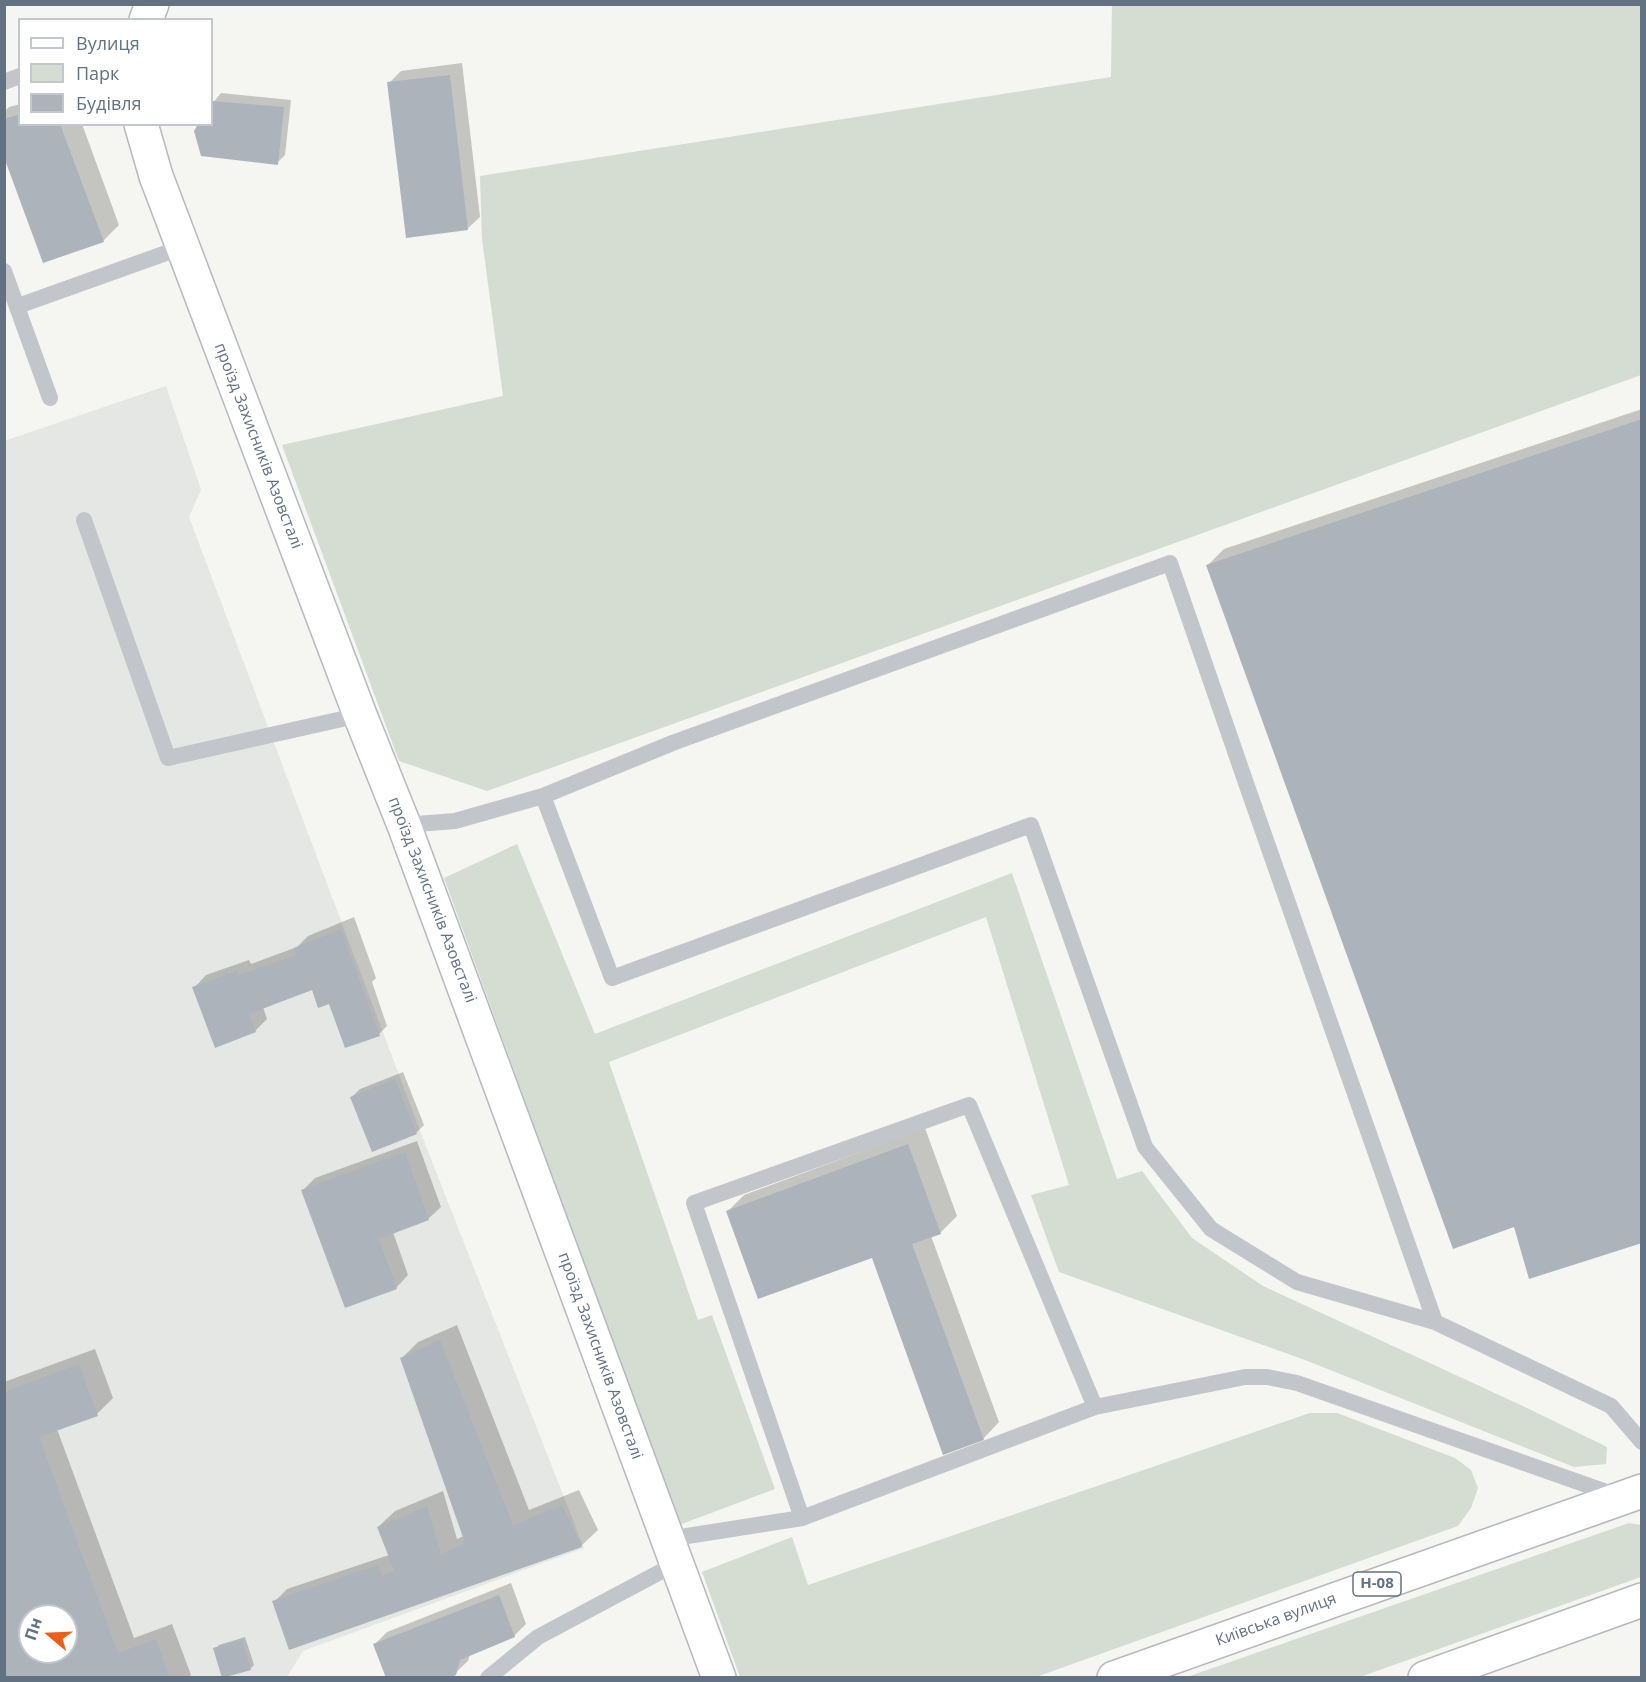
<!DOCTYPE html>
<html>
<head>
<meta charset="utf-8">
<style>
	body { margin:0 }
	#map { position:relative; width:1646px; height:1682px; overflow:hidden; background:#f5f5f1; font-family:"Open Sans",sans-serif }
	canvas { display:block }
	.frame { position:absolute; inset:0; border:6px solid #637283; pointer-events:none }
	.legend { position:absolute; left:18px; top:18px; width:195px; height:108px; box-sizing:border-box; background:#fff; border:2px solid #c1c7cd; margin:0; padding:8px 10px; list-style:none; font-size:18px; color:#637283 }
	.legend li { display:flex; align-items:center; gap:12px; height:30px }
	.legend b { width:30px; border:2px solid #c1c7cd }
	.north { position:absolute; left:18px; top:1604px; width:60px; height:60px; box-sizing:border-box; background:#fff; border:2px solid #c1c7cd; border-radius:50%; rotate:289deg; font-size:16px; font-weight:700; line-height:24px; text-align:center; color:#637283 }
	.north::after { content:''; display:block; margin:auto; width:21px; height:27px; background:#ea5e1c; clip-path:polygon(50% 0,100% 100%,50% 72%,0 100%) }
</style>
</head>
<body>
<div id="map">
<canvas width="1646" height="1682"></canvas>
<div class="frame"></div>
<ul class="legend">
<li><b style="height:8px;background:#fff"></b>Вулиця</li>
<li><b style="height:16px;background:#d5dcd2"></b>Парк</li>
<li><b style="height:16px;background:#adb3ba"></b>Будівля</li>
</ul>
<div class="north">Пн</div>
</div>
<script>
const g = document.querySelector('canvas').getContext('2d');
g.lineJoin = 'round';
function fillPath(path, color) { g.fillStyle = color; g.fill(path, 'evenodd'); }
const shape = rows => new Path2D(rows.map(r => 'M' + r).join(''));
function stroke(path, color, width, dash) { g.strokeStyle = color; g.lineWidth = width; g.lineCap = dash ? 'butt' : 'round'; g.setLineDash(dash || []); g.stroke(path); }
function drawText(font, color, halo, rows, align = 'center') {
  g.font = font + ' "Open Sans",sans-serif'; g.lineWidth = 6; g.setLineDash([]); g.textBaseline = 'middle'; g.strokeStyle = halo; g.fillStyle = color; for (const [text, x, y, turn = 0] of rows) {
    g.save(); g.translate(x, y); g.rotate((+turn || 0) * Math.PI / 180); g.textAlign = isNaN(turn) ? turn : align; if (halo) g.strokeText(text, 0, 0); g.fillText(text, 0, 0); g.restore();
  }
}
const built = shape([
	[166,386,201,490,189,517,422,1136,584,1548,303,1651,287,1677,5,1677,4,441],
	[30,1616,66,1616,66,1652,30,1652]
]);
const green = shape([
	[1112,5,1641,5,1641,375,487,791,399,761,282,445,503,396,482,239,480,176,1111,77],
	[517,844,595,1034,1012,873,1117,1179,1142,1171,1192,1238,1263,1286,1525,1407,1607,1447,1606,1464,1574,1467,1305,1360,1059,1272,1031,1195,1069,1185,986,917,609,1062,698,1320,712,1315,775,1489,679,1525,444,878],
	[1310,1413,1337,1413,1455,1458,1471,1470,1478,1488,1471,1508,1458,1526,1036,1677,740,1677,702,1572,792,1537,808,1585],
	[1629,1523,1641,1525,1641,1577,1360,1677,1187,1677]
]);
const shadow = shape([
	[462,63,480,217,467,229,389,83,401,71],
	[221,93,291,100,285,155,277,163,212,124,212,104],
	[20,104,20,124,82,124,119,225,103,241,44,261,4,156,4,112,9,107],
	[1642,409,1642,1242,1515,1225,1208,565,1224,549],
	[354,917,376,978,372,982,387,1026,379,1034,312,988,263,1007,267,1019,255,1031,194,988,206,975,249,960,251,964,297,947,308,936],
	[403,1072,424,1125,416,1133,352,1097,360,1089],
	[925,1128,957,1216,940,1233,931,1236,999,1422,983,1439,873,1256,728,1211,744,1195],
	[417,1141,441,1207,428,1219,393,1232,408,1275,396,1288,303,1190,315,1178],
	[457,1325,529,1510,579,1490,598,1530,581,1546,274,1602,287,1589,389,1555,378,1527,395,1511,443,1491,457,1539,464,1536,402,1358,418,1342],
	[95,1349,113,1398,97,1414,57,1429,134,1638,172,1624,191,1675,188,1678,4,1678,4,1382],
	[30,1616,66,1616,66,1652,30,1652],
	[511,1583,526,1624,514,1636,470,1654,468,1661,455,1673,375,1644,387,1632],
	[245,1637,254,1665,250,1669,215,1649,219,1645]
]);
const building = shape([
	[450,75,468,230,406,238,387,82],
	[212,101,284,107,278,165,201,156,194,131,198,124,212,124],
	[20,114,20,124,60,124,104,242,43,263,5,160,5,119],
	[1642,419,1642,1243,1529,1279,1514,1227,1453,1249,1206,565],
	[341,929,380,1036,345,1048,329,1004,318,1008,312,990,249,1014,256,1032,215,1048,192,987,237,971,239,975,296,955,294,948],
	[395,1079,417,1134,372,1152,350,1097],
	[908,1144,941,1234,912,1244,984,1440,943,1455,872,1258,758,1299,726,1211],
	[405,1152,429,1220,379,1239,397,1289,345,1308,301,1190],
	[440,1340,513,1525,562,1505,582,1547,289,1650,272,1601,378,1565,382,1576,394,1570,377,1527,427,1506,441,1554,465,1543,400,1358],
	[79,1364,98,1416,39,1437,118,1653,156,1639,170,1678,4,1678,4,1392],
	[30,1616,66,1616,66,1652,30,1652],
	[499,1595,515,1637,460,1660,456,1675,449,1678,386,1678,373,1644],
	[242,1640,251,1670,222,1678,213,1648]
]);
const lane = shape([
	[4,82,20,76],
	[4,271,50,398],
	[18,306,183,247],
	[84,520,168,758,360,715],
	[543,796,612,978,1031,825,1145,1147,1211,1229,1297,1282,1435,1322,1611,1406,1642,1442],
	[404,825,455,821,543,796,675,742,1170,563,1247,786,1435,1322],
	[802,1518,694,1203,969,1105,1095,1407],
	[668,1539,802,1518,1095,1407,1245,1377,1267,1377,1297,1383,1618,1496],
	[488,1678,538,1637,677,1563]
]);
const secondary = shape([
	[146,20,152,4],
	[141,124,156,176,360,715,404,825,719,1678]
]);
const primary = shape([
	[1114,1678,1642,1491],
	[1425,1678,1642,1600]
]);
const shields = [
	[1377,1584,48]
];
const shieldNames = [
	["Н-08",1377,1584]
];
const streetNames = [
	["проїзд Захисників Азовсталі",258,446,69],
	["проїзд Захисників Азовсталі",432,900,69],
	["проїзд Захисників Азовсталі",600,1356,70],
	["Київська вулиця",1276,1620,-20]
];
fillPath(built, '#e5e7e4');
fillPath(green, '#d5dcd2');
fillPath(shadow, '#0003');
fillPath(building, '#adb3ba');
stroke(secondary, '#b4b9be', 36);
stroke(primary, '#b5b9bd', 36);
stroke(lane, '#c2c5c9', 16);
stroke(secondary, '#fff', 33);
stroke(primary, '#fff', 33);
for (const [x, y, w] of shields) { const box = new Path2D(); box.roundRect(x - w / 2, y - 12, w, 24, 4.5); g.fillStyle = '#fff'; g.fill(box); stroke(box, '#637283', 1.5); }
drawText('bold 15px', '#637283', null, shieldNames);
drawText('16px', '#637283', '#fff', streetNames);
</script>
</body>
</html>
